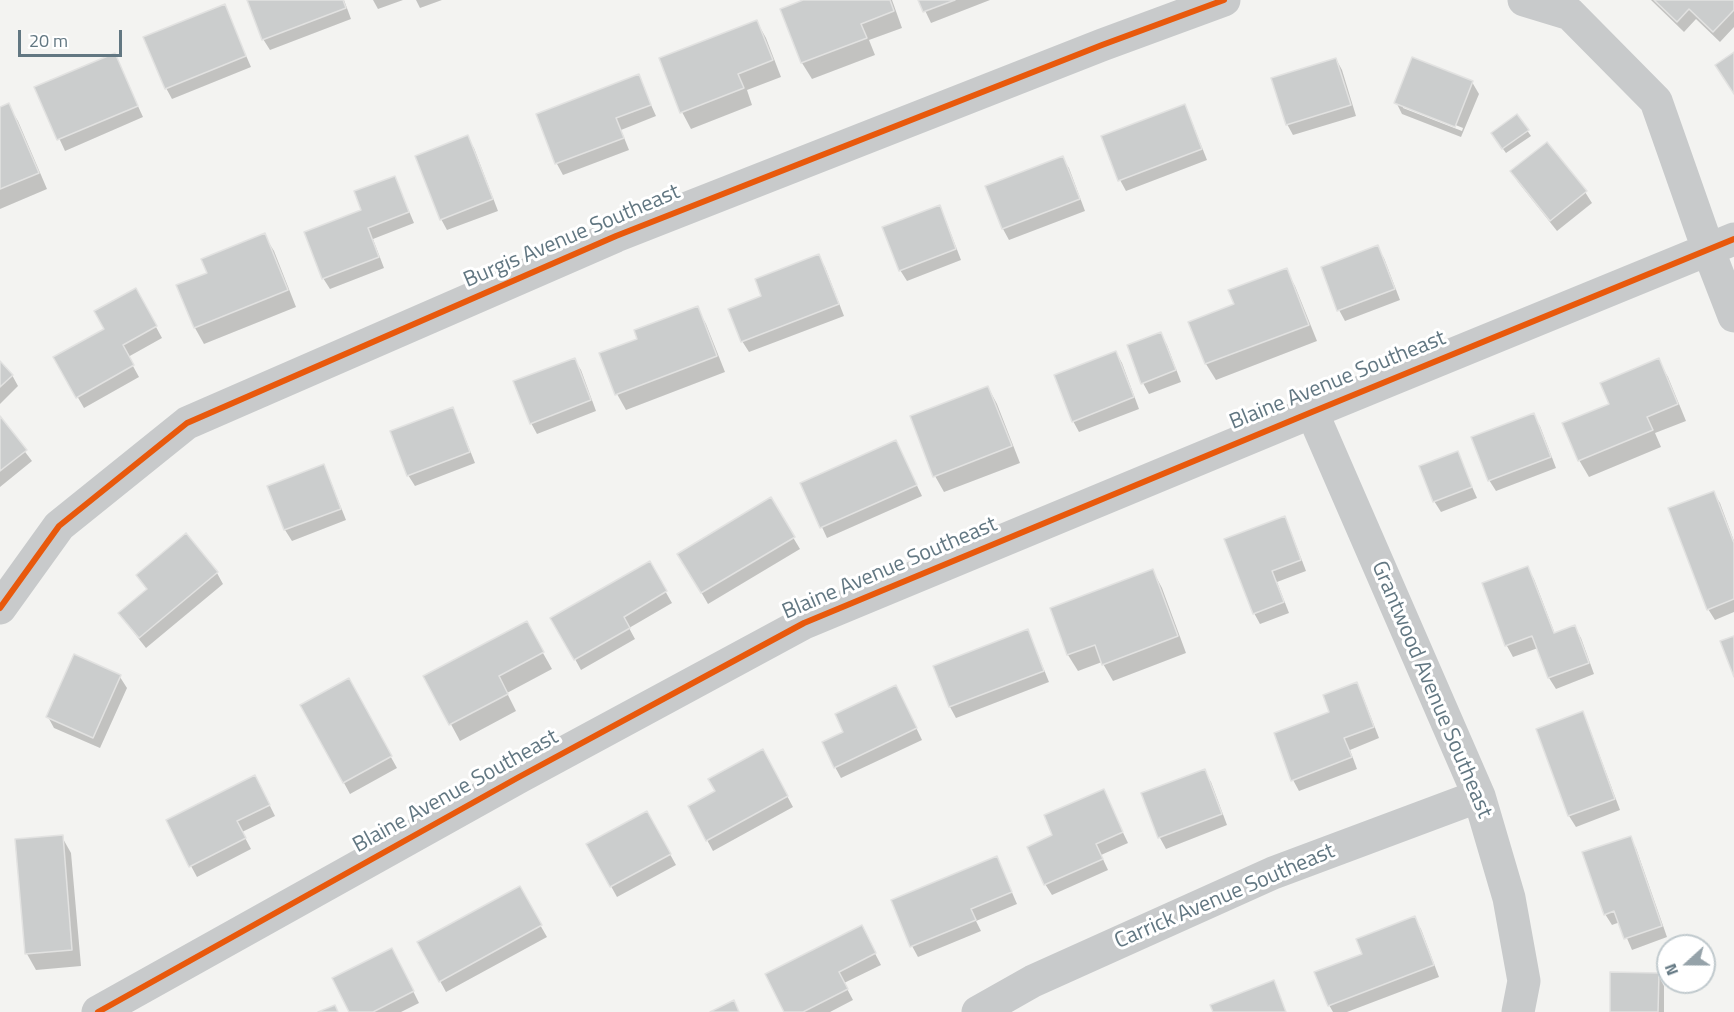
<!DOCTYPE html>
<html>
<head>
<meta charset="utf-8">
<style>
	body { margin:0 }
	#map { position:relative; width:1734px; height:1012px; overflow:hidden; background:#f3f3f1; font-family:"Titillium Web",sans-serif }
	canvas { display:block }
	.north { position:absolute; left:1656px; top:934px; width:60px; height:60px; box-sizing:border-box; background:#fff; border:2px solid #c0c9cd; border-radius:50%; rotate:249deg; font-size:16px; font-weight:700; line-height:24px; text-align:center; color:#627782 }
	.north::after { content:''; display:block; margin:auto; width:21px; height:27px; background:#95a2a9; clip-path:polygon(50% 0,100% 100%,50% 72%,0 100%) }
	.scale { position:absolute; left:18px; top:30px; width:104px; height:27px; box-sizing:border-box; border:3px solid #627782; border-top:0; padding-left:8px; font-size:18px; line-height:21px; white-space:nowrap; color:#627782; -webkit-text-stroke:4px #fff; paint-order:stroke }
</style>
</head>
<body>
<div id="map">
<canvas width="1734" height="1012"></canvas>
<div class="north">N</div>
<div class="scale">20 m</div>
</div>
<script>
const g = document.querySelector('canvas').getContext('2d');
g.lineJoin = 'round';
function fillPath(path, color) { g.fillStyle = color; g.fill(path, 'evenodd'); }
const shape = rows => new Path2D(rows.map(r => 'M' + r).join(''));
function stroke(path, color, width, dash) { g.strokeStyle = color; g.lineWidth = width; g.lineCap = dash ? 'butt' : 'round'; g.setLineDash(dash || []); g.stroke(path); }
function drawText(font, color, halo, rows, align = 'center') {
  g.font = font + ' "Titillium Web",sans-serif'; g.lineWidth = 6; g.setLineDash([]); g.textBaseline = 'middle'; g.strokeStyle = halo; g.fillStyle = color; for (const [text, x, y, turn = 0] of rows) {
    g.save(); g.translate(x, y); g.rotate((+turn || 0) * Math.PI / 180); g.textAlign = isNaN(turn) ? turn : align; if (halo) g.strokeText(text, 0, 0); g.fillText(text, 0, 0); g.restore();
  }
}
const shadow = shape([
	[248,0,344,0,351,19,270,50,263,39],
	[373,0,403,0,378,9],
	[416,0,442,0,420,8],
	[808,0,892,0,902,28,869,40,875,55,812,79,802,63,782,10],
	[920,0,990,0,931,23],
	[1651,0,1734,0,1734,27,1720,42,1696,19,1684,32],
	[224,5,251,67,172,99,166,88],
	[757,22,766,38,781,77,747,90,752,105,691,129,682,112],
	[114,54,143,117,65,151,36,88],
	[1336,59,1342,70,1356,116,1293,135,1287,124],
	[638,76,656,116,621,130,629,150,563,175,557,164,538,115],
	[1472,82,1479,94,1461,137,1402,114,1396,102],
	[1403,104,1463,128,1462,131,1403,108],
	[8,105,18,121,47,189,0,209,0,108],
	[1184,106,1190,117,1207,160,1126,191,1120,180],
	[1517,116,1531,136,1506,153,1495,138],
	[467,137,474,148,498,211,447,230,441,219],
	[1546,144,1585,192,1592,203,1557,231,1518,182,1512,171],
	[1062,158,1069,168,1085,211,1009,240,1003,229,987,187],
	[395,178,414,223,373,239,384,268,330,289,323,278,363,211],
	[939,207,945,218,961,260,907,281,900,270],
	[264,235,274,251,296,307,204,344,195,328,178,286,209,273],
	[1377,247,1384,258,1400,300,1345,321,1339,310],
	[819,256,825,267,844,316,749,352,742,341,763,297],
	[1286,270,1295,286,1317,341,1216,380,1206,364,1190,322,1236,305],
	[136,290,162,338,128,357,139,377,84,408,55,358,106,329],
	[697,307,706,324,725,372,626,410,617,394,639,340],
	[1161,334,1167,345,1181,382,1149,394,1143,383],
	[1116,352,1122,363,1139,409,1079,432,1073,421],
	[574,359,581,370,596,411,537,434,531,423],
	[1658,360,1668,377,1686,421,1655,433,1661,447,1589,477,1579,460,1564,424,1611,405],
	[0,364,12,375,18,386,0,404],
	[988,387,997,404,1020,463,944,492,935,476],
	[452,409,458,420,475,463,415,486,408,475],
	[1533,415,1540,426,1556,468,1496,491,1489,480],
	[0,419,32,461,0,487],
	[896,442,922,496,827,538,802,484],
	[1457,453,1477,498,1441,512,1434,501],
	[323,466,329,477,346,520,292,541,285,530,269,487],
	[1713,492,1720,503,1734,541,1734,612,1715,620,1708,609],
	[770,499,800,549,708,604,679,554],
	[1284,518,1290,529,1306,571,1277,582,1289,613,1260,624,1254,613],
	[649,563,672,603,629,628,635,639,581,670,553,619],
	[1528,568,1534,579,1555,634,1575,627,1581,638,1594,674,1556,689,1549,678,1538,648,1513,657,1507,646,1484,584],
	[1153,571,1162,588,1186,653,1113,681,1102,662,1078,671,1068,655,1052,609],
	[217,573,223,584,146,648,127,624,120,613,147,590,138,576],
	[1027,631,1033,642,1049,682,956,718,950,707,935,666],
	[535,639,552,669,507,693,516,711,460,741,425,676],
	[75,656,120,677,127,688,100,748,54,728,48,717],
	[348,680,397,768,350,794,302,706],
	[1356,683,1362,694,1379,738,1350,750,1357,769,1299,791,1293,780,1331,713],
	[902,698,922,740,841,778,835,767],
	[1582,713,1588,724,1620,810,1576,827,1569,816,1538,730],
	[763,751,793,807,713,851,707,840,718,792],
	[1204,771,1211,782,1227,825,1166,849,1160,838,1143,794],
	[261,788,275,816,242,832,251,849,197,877,191,866],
	[1103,791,1128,843,1101,855,1108,870,1052,895,1045,884,1054,836],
	[647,813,676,865,617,897,588,845],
	[62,837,71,853,81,966,36,970,27,954],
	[1630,837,1636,848,1667,937,1632,950,1620,922,1612,925,1605,914],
	[997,858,1017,904,976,921,981,931,918,957,912,946],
	[519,888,547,937,446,992,419,943],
	[1414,918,1421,929,1439,977,1347,1012,1333,1012,1329,1005,1364,955],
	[867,938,881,965,844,983,853,1000,830,1012,785,1012],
	[398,961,419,1003,401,1012,351,1012],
	[1658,975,1664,986,1664,1012,1612,1012]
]);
const building = shape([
	[247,0,343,0,346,8,262,40,247,0],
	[803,0,890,0,894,11,861,24,867,38,801,63,780,9,803,0],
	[918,0,955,0,923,12,918,0],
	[1654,0,1734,0,1734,10,1713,32,1689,9,1677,22,1654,0],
	[225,4,246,56,165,89,143,37,225,4],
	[757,20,773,60,738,74,744,88,680,113,659,58,757,20],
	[1734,52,1734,94,1715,65,1734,52],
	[115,53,138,106,57,140,34,87,115,53],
	[1412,57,1473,81,1455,127,1394,103,1412,57],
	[1336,58,1351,105,1286,125,1271,78,1336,58],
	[639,74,651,105,616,118,624,138,555,164,536,114,639,74],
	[9,103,39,173,0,189,0,107,9,103],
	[1185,104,1202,149,1118,181,1101,136,1185,104],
	[1517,114,1529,130,1502,149,1491,133,1517,114],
	[468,135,493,199,440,220,415,156,468,135],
	[1547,142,1587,191,1550,221,1510,171,1547,142],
	[1063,156,1080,199,1002,229,985,186,1063,156],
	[395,176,409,212,368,228,379,257,322,279,304,232,361,210,354,191,395,176],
	[940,205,956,249,899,271,882,227,940,205],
	[265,233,288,290,194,328,176,285,207,273,201,259,265,233],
	[1378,245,1395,289,1337,311,1321,267,1378,245],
	[819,254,839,304,741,342,728,309,761,296,755,279,819,254],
	[1287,268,1309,325,1205,364,1188,322,1234,304,1228,290,1287,268],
	[136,288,157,326,123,345,134,365,76,398,53,357,104,329,94,311,136,288],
	[698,306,717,356,615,395,599,353,637,339,634,330,698,306],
	[1161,332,1176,370,1141,384,1127,345,1161,332],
	[1116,351,1134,397,1072,422,1054,375,1116,351],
	[575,358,591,400,530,424,513,381,575,358],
	[1659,358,1678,404,1647,417,1653,430,1578,461,1562,423,1609,404,1600,383,1659,358],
	[0,361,13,375,0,387,0,361],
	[988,386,1012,446,933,477,910,416,988,386],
	[453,407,470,452,407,476,390,431,453,407],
	[1534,413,1551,457,1488,481,1471,437,1534,413],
	[0,416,27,450,0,471,0,416],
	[896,440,917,485,820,528,800,483,896,440],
	[1458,451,1472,487,1433,502,1419,466,1458,451],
	[324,464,341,509,284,530,267,486,324,464],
	[1714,491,1734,543,1734,599,1707,610,1668,508,1714,491],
	[771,497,795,537,701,593,677,554,771,497],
	[1285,516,1301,560,1272,571,1284,602,1253,614,1224,539,1285,516],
	[186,533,218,572,139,638,118,613,147,589,136,575,186,533],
	[650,561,667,591,624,617,630,628,574,660,550,618,650,561],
	[1528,566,1554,633,1575,625,1589,663,1548,678,1532,636,1505,646,1482,583,1528,566],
	[1153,569,1178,636,1102,665,1095,645,1067,655,1050,608,1153,569],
	[527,621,544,652,499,676,508,694,449,725,423,676,527,621],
	[1028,629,1044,671,949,707,933,666,1028,629],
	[1734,636,1734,677,1720,641,1734,636],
	[74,654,121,675,93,738,46,717,74,654],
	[349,678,392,756,343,783,300,705,349,678],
	[1357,682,1374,727,1344,738,1352,757,1291,781,1274,733,1329,712,1323,695,1357,682],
	[896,685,917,728,834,768,822,742,843,732,835,714,896,685],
	[1583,711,1615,799,1568,816,1536,729,1583,711],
	[763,749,788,796,706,841,688,806,715,791,708,779,763,749],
	[1205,769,1222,814,1158,838,1141,793,1205,769],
	[255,775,270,805,237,821,246,838,189,867,166,820,255,775],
	[1104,789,1123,832,1096,844,1103,859,1044,885,1027,847,1052,835,1044,815,1104,789],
	[647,811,671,854,610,887,586,844,647,811],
	[63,835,72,950,25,954,15,839,63,835],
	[1631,836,1662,926,1624,939,1614,911,1604,915,1582,852,1631,836],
	[997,856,1012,892,971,909,976,920,910,947,891,900,997,856],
	[520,886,542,925,439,982,417,942,520,886],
	[1415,916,1434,965,1328,1006,1314,972,1362,954,1356,939,1415,916],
	[862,925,876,953,839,972,848,989,803,1012,784,1012,765,974,862,925],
	[392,948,414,991,373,1012,349,1012,332,978,392,948],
	[1610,972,1659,973,1658,1012,1610,1012,1610,972],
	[1274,980,1286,1012,1213,1012,1210,1005,1274,980],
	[734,1000,739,1012,710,1012,734,1000],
	[335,1005,338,1012,318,1012,335,1005]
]);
const minor = shape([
	[1524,0,1570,14,1656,101,1708,249,1734,316],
	[1312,412,1479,796,1509,898,1524,981,1518,1012],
	[0,608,59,526,187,423,616,236,1102,45,1224,0],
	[98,1012,519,777,804,623,1312,412,1734,239],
	[978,1012,1033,981,1273,873,1479,796]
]);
const cycleway = shape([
	[0,608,59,526,187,423,616,236,1102,45,1224,0],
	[98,1012,519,777,804,623,1312,412,1734,239]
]);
const streetNames = [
	["Burgis Avenue Southeast",572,237,-23],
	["Blaine Avenue Southeast",1338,381,-22],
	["Blaine Avenue Southeast",890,569,-23],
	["Grantwood Avenue Southeast",1431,690,67],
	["Blaine Avenue Southeast",456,792,-29],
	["Carrick Avenue Southeast",1225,897,-23]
];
fillPath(shadow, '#0003');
fillPath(building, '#cbcdcd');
stroke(building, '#e2e2e1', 1.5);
stroke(minor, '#c8cacb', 33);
stroke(cycleway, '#e8590c', 6);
drawText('22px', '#627782', '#fff', streetNames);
</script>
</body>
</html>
